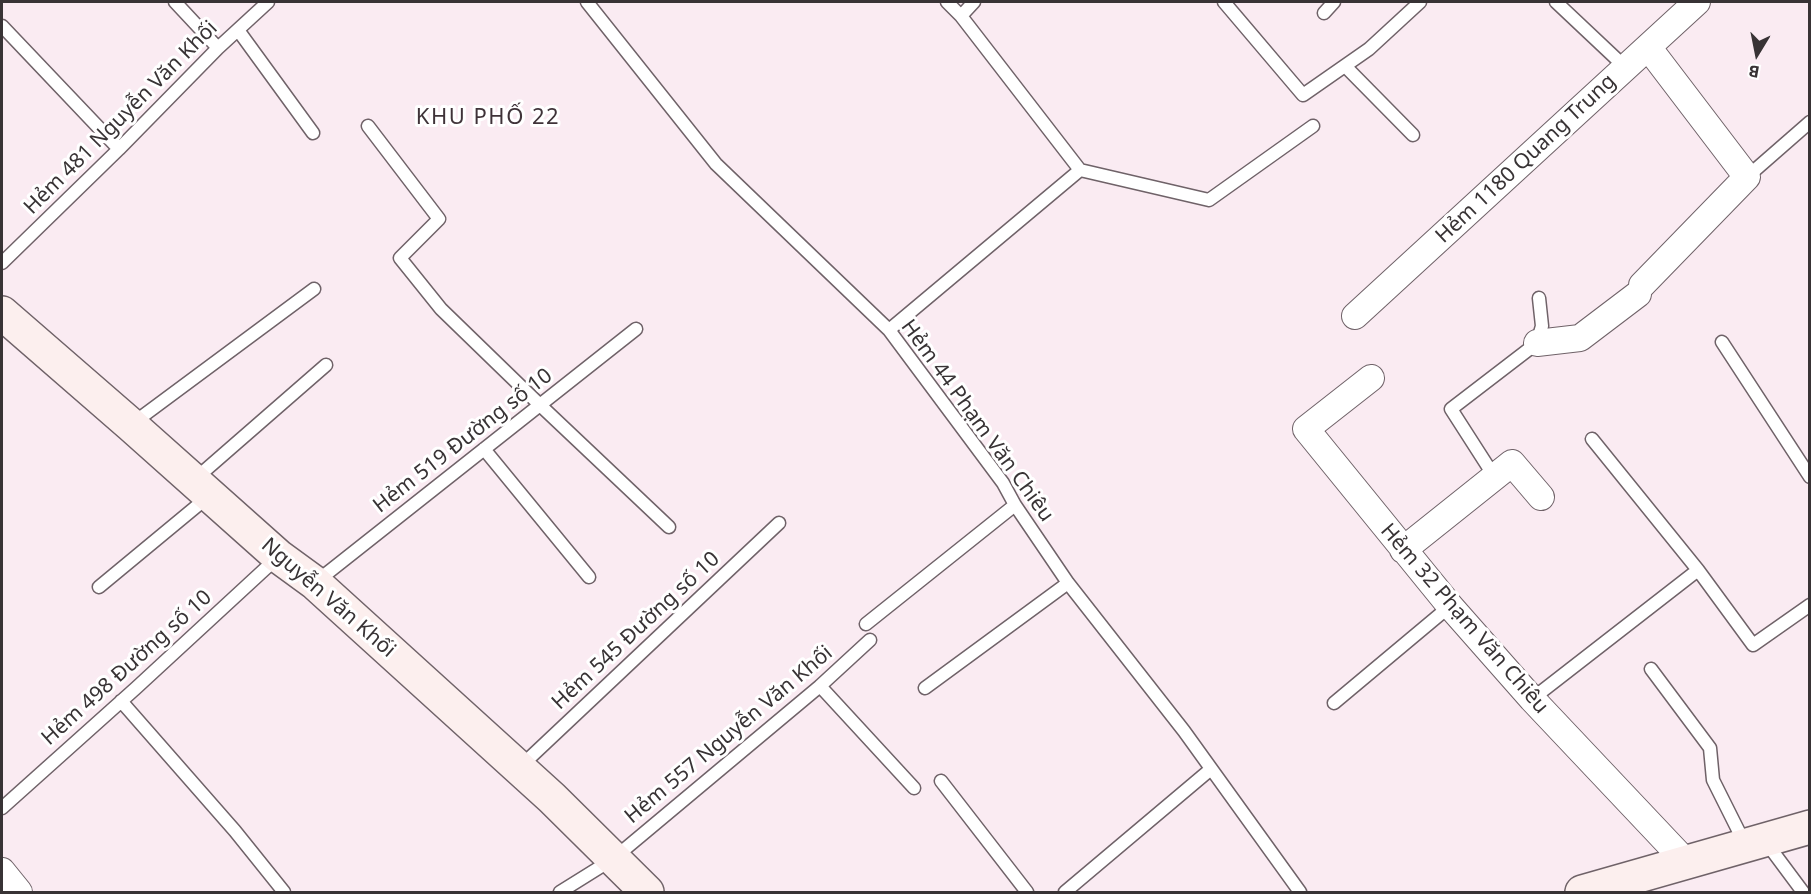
<!DOCTYPE html>
<html>
<head>
<meta charset="utf-8">
<style>
	body { margin:0 }
	#map { position:relative; width:1811px; height:894px; overflow:hidden; background:#faebf2; font-family:"Noto Sans",sans-serif }
	canvas { display:block }
	.frame { position:absolute; inset:0; border:3px solid #383335; pointer-events:none }
	.north { position:absolute; left:1727px; top:24px; width:60px; height:60px; -webkit-text-stroke:4px #fff; paint-order:stroke; rotate:190deg; font-size:16px; font-weight:700; line-height:24px; text-align:center; color:#383335 }
	.north::after { content:''; display:block; margin:auto; width:21px; height:27px; background:#383335; clip-path:polygon(50% 0,100% 100%,50% 72%,0 100%) }
</style>
</head>
<body>
<div id="map">
<canvas width="1811" height="894"></canvas>
<div class="frame"></div>
<div class="north">B</div>
</div>
<script>
const g = document.querySelector('canvas').getContext('2d');
g.lineJoin = 'round';
const shape = rows => new Path2D(rows.map(r => 'M' + r).join(''));
function stroke(path, color, width, dash) { g.strokeStyle = color; g.lineWidth = width; g.lineCap = dash ? 'butt' : 'round'; g.setLineDash(dash || []); g.stroke(path); }
function drawText(font, color, halo, rows, align = 'center') {
  g.font = font + ' "Noto Sans",sans-serif'; g.lineWidth = 6; g.setLineDash([]); g.textBaseline = 'middle'; g.strokeStyle = halo; g.fillStyle = color; for (const [text, x, y, turn = 0] of rows) {
    g.save(); g.translate(x, y); g.rotate((+turn || 0) * Math.PI / 180); g.textAlign = isNaN(turn) ? turn : align; if (halo) g.strokeText(text, 0, 0); g.fillText(text, 0, 0); g.restore();
  }
}
const lane = shape([
	[175,2,218,48],
	[587,2,716,164,889,330,1003,483,1015,505,1068,583,1184,731,1300,892],
	[1224,2,1303,95,1369,49,1420,2],
	[1556,2,1625,67],
	[1324,13,1334,2],
	[961,16,974,2],
	[2,26,119,149],
	[238,30,313,133],
	[1345,66,1413,135],
	[368,126,439,219,400,258,441,309,540,405,669,527],
	[1080,170,1209,200,1313,126],
	[1747,177,1810,122],
	[2,263,119,149,218,48,268,2],
	[889,330,1080,170,961,16,947,2],
	[1722,342,1810,477],
	[132,424,314,289],
	[484,449,589,577],
	[1494,476,1451,409,1537,343,1542,326,1539,298],
	[194,480,326,365],
	[1698,570,1753,645,1810,605],
	[316,582,636,329],
	[99,587,209,496],
	[866,624,1015,505],
	[1651,669,1710,748,1713,780,1745,844],
	[820,686,914,788],
	[925,688,1068,583],
	[1532,699,1698,570,1592,439],
	[121,701,235,831,284,892],
	[1334,703,1450,606],
	[520,767,779,523],
	[941,781,1027,892],
	[2,808,136,688,278,557],
	[1765,841,1803,892],
	[560,892,613,859,820,686,870,640],
	[1065,892,1211,769]
]);
const street = shape([
	[1642,285,1747,177,1648,47],
	[1355,316,1697,2],
	[1537,343,1580,338,1638,294],
	[1371,378,1306,429,1450,606,1532,699,1686,862],
	[1403,550,1512,463,1541,497],
	[2,871,19,892]
]);
const secondary = shape([
	[2,313,131,425,278,556,315,583,552,798,647,892],
	[1582,892,1810,827]
]);
const streetNames = [
	["Hẻm 481 Nguyễn Văn Khối",121,118,-45],
	["Hẻm 1180 Quang Trung",1526,159,-43],
	["Hẻm 44 Phạm Văn Chiêu",977,421,54],
	["Hẻm 519 Đường số 10",463,441,-38],
	["Nguyễn Văn Khối",328,598,41],
	["Hẻm 32 Phạm Văn Chiêu",1464,619,49],
	["Hẻm 545 Đường số 10",636,631,-43],
	["Hẻm 498 Đường số 10",127,668,-42],
	["Hẻm 557 Nguyễn Văn Khối",729,735,-40]
];
const neighbourhoodNames = [
	["KHU PHỐ 22",488,118]
];
stroke(lane, '#6f6268', 15);
stroke(street, '#6f6268', 28);
stroke(secondary, '#6f6268', 36);
stroke(lane, '#fff', 12);
stroke(street, '#fff', 26);
stroke(secondary, '#fcefee', 33);
drawText('21px', '#383335', '#fff', streetNames);
g.letterSpacing = '1.5px';
drawText('22px', '#3f3339', '#fff', neighbourhoodNames);
g.letterSpacing = '0px';
</script>
</body>
</html>
